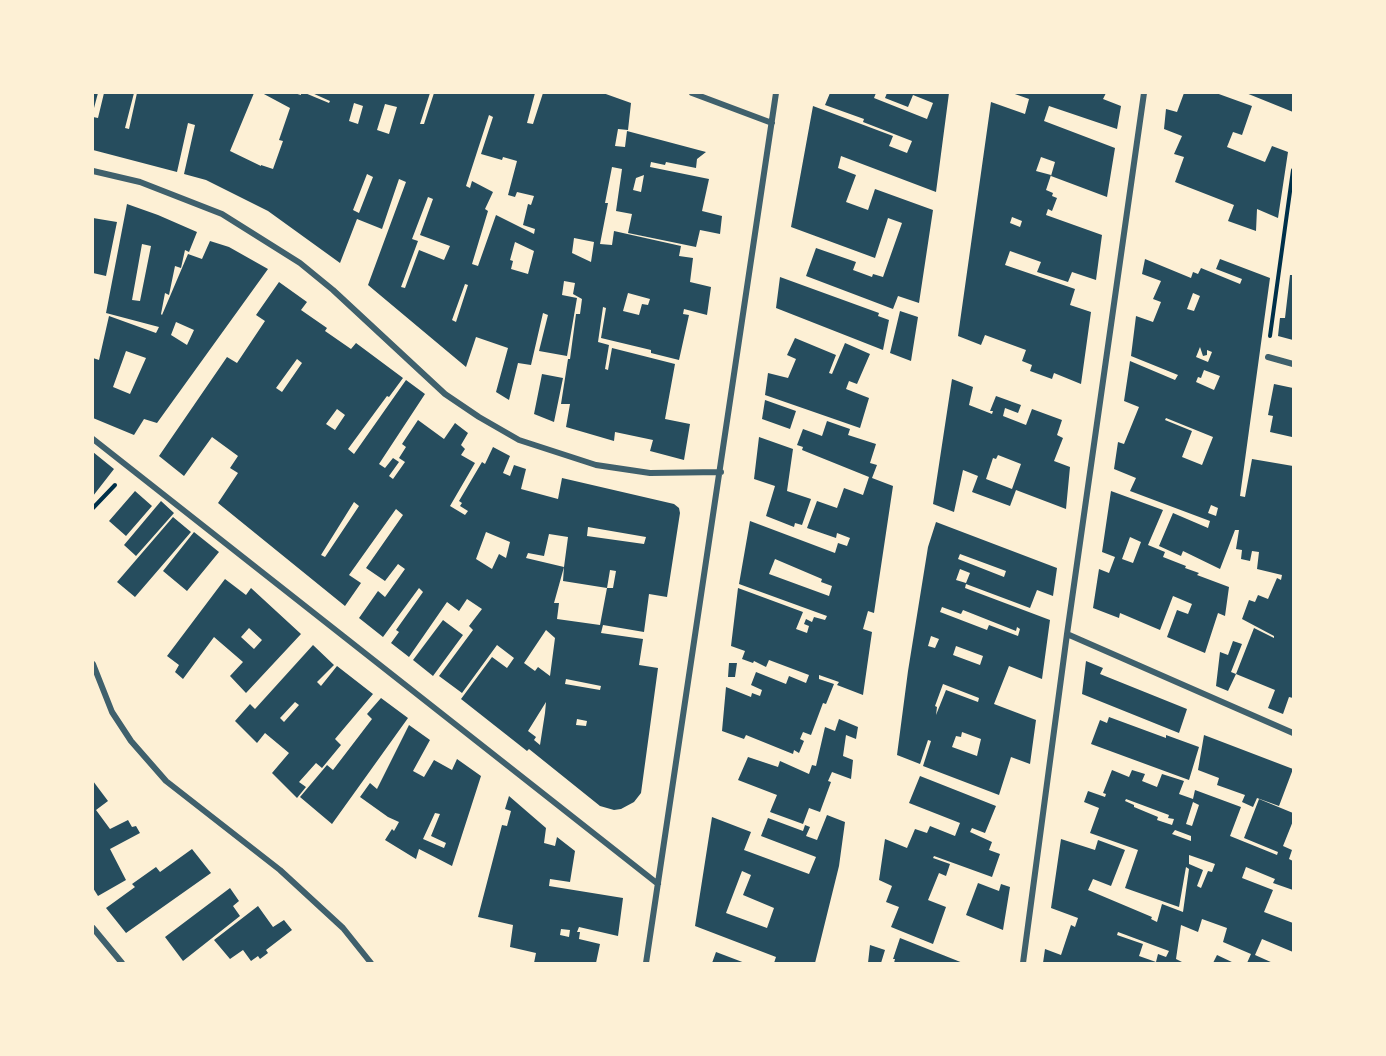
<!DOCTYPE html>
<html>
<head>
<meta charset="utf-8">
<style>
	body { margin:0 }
	#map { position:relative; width:1386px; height:1056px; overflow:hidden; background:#fdf0d5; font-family:Cabin,sans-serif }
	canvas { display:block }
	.frame { position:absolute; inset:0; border:94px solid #fdf0d5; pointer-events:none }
</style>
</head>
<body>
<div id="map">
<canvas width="1386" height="1056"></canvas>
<div class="frame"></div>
</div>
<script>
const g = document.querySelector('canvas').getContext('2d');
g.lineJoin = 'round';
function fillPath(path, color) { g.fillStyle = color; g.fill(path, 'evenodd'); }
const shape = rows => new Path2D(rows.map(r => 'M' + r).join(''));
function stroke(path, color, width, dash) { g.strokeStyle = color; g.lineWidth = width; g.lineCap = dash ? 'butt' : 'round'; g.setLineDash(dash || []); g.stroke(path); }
const building = shape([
	[93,93,98,93,94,108,93,108],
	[104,93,134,93,125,128,129,129,137,93,254,93,230,151,261,166,261,165,273,169,283,141,279,140,290,108,262,93,294,93,301,95,301,93,305,93,329,103,330,101,312,93,430,93,420,124,424,124,434,93,535,93,527,123,533,124,543,93,603,93,631,103,628,130,618,129,615,146,625,147,627,131,706,152,697,159,696,168,666,162,665,165,651,162,650,167,709,179,702,211,722,216,720,234,700,230,696,247,628,233,632,214,616,211,622,169,612,167,605,203,608,203,600,244,612,245,614,231,681,246,679,256,693,258,690,282,711,287,707,315,684,309,683,314,689,315,679,360,651,353,651,350,601,338,606,308,603,307,598,342,609,345,605,369,608,370,612,348,675,364,665,419,690,424,684,460,650,451,653,440,615,432,614,441,566,427,570,404,561,404,568,359,570,359,576,314,580,314,582,299,573,294,575,283,564,281,562,295,577,298,567,356,539,351,548,315,543,313,531,365,518,363,509,400,496,392,508,348,476,337,466,367,368,285,406,182,399,179,382,229,357,219,340,263,268,211,206,180,184,174,195,125,188,123,177,172,93,150,93,117,98,118],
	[354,103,363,106,358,124,349,121],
	[385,104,397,107,389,134,377,130],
	[489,115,493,117,481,154,502,160,503,157,517,161,508,195,515,197,517,192,534,196,531,205,528,204,523,225,535,229,534,234,496,215,478,266,472,264,488,211,485,209,493,192,472,181,470,188,466,186],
	[367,174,373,177,359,213,353,210],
	[644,175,641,192,633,190,636,178],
	[428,197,433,199,420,235,450,246,444,260,419,250,405,288,401,287,418,241,412,239],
	[574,238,594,242,591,262,572,253],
	[515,242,534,251,528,274,511,269,513,261,510,260],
	[465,284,468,285,456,322,452,320],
	[628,293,650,299,648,305,642,304,639,315,623,311],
	[830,93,876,93,874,98,927,119,933,103,913,95,908,107,885,98,887,93,949,93,936,192,841,156,838,168,856,175,846,202,868,210,875,189,933,210,919,303,898,296,893,309,806,276,816,248,856,262,853,270,872,277,873,274,883,277,902,223,888,218,875,258,791,227,813,106,893,136,889,146,907,153,912,141,863,122,864,119,825,105],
	[1012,93,1106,93,1103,99,1121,106,1117,129,1049,106,1044,121,1115,148,1107,197,1051,176,1055,162,1041,157,1036,171,1051,175,1046,190,1053,193,1052,196,1057,198,1052,211,1048,209,1046,215,1102,235,1096,280,1072,272,1068,282,1037,272,1041,262,1010,251,1005,265,1075,289,1070,305,1091,312,1081,384,1054,373,1052,379,1030,371,1032,365,1022,361,1026,350,985,335,981,345,958,336,991,102,1025,114,1029,99],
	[1012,217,1022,221,1020,227,1010,223],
	[1184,93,1216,93,1252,106,1242,135,1233,132,1227,147,1265,162,1272,146,1288,152,1278,218,1257,209,1256,231,1228,221,1234,205,1175,182,1184,157,1174,154,1182,136,1164,129,1166,109,1177,112],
	[1246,93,1293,93,1293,112],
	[127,204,158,215,197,232,189,252,185,250,181,268,175,266,169,295,165,293,161,314,162,315,188,254,202,259,210,241,229,247,268,269,157,423,144,419,134,435,93,418,93,358,99,360,109,316,156,333,159,327,106,313],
	[142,244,151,246,140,301,132,300],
	[176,322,194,330,187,345,171,335],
	[126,351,146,358,130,394,113,387],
	[93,218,117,222,106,276,93,273],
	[1145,259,1191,278,1193,272,1198,274,1201,268,1240,284,1242,279,1216,269,1220,259,1270,278,1240,496,1245,497,1252,459,1293,466,1293,698,1289,697,1283,714,1268,708,1275,690,1236,674,1254,628,1274,638,1274,636,1242,619,1249,600,1255,602,1258,595,1268,599,1277,578,1281,580,1282,575,1257,569,1259,552,1252,551,1250,561,1241,559,1242,550,1236,549,1239,530,1235,530,1220,569,1183,551,1181,556,1159,546,1173,513,1208,528,1210,521,1130,491,1136,478,1114,469,1118,442,1124,444,1139,407,1124,401,1130,361,1175,380,1178,375,1131,356,1136,316,1153,322,1161,302,1153,299,1161,281,1142,274],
	[1193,293,1200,296,1194,311,1187,309],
	[1200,347,1203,356,1207,355,1207,350,1212,352,1208,362,1196,357],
	[1204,370,1220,376,1214,390,1196,382,1198,377,1201,378],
	[1166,418,1213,437,1202,465,1182,457,1192,431,1165,420],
	[1211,505,1218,508,1216,516,1208,513],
	[1290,275,1293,275,1293,340,1278,336,1280,318,1285,318],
	[780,277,879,313,878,316,889,320,883,350,776,308],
	[279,282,307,302,301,310,327,328,325,331,351,349,356,343,403,378,389,397,387,396,348,449,354,454,406,380,425,394,379,464,385,468,393,458,399,462,389,476,393,479,405,462,399,458,406,447,402,444,418,420,444,439,455,423,468,433,461,445,465,449,461,455,475,463,450,506,465,515,468,511,460,506,462,503,459,501,482,462,485,464,493,447,510,456,503,473,510,476,514,465,526,469,521,489,558,499,562,478,674,504,679,508,680,513,667,597,649,594,644,632,603,625,601,633,643,639,639,665,658,668,641,793,634,802,621,809,614,810,600,806,534,753,529,749,527,751,461,699,492,657,507,668,514,658,497,645,462,693,439,676,473,630,469,626,482,609,467,599,459,611,447,602,409,657,391,643,399,632,396,630,423,592,419,588,383,637,359,618,378,591,385,597,405,569,398,564,385,581,366,568,403,515,396,509,349,575,361,583,345,606,218,503,238,473,230,468,238,456,212,437,184,476,159,456,227,357,237,363,265,321,256,315],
	[297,359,302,363,282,392,276,388],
	[337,409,345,415,335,430,326,424],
	[354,502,359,506,325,557,321,555],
	[588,527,646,537,644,544,587,536],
	[486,532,510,542,506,558,499,554,492,569,476,559],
	[549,534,568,537,564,567,526,558,528,553,544,556],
	[564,567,563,581,607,588,610,570,616,571,613,588,607,588,600,625,557,619,559,603,554,603],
	[546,630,555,638,550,676,538,667,535,671,524,663],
	[566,679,601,686,600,690,565,684],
	[546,702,545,713,540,745,534,740,536,737,528,731],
	[577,719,587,721,586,726,576,725],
	[900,311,918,317,911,361,890,353],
	[795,338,836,355,829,373,832,374,845,343,870,354,857,384,849,381,846,389,869,398,860,428,765,395,768,373,788,378,796,359,787,355],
	[542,374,563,378,554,422,534,414],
	[952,379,973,387,969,405,992,414,993,411,990,411,996,396,1021,405,1018,413,1005,408,1003,416,1026,425,1032,409,1062,420,1057,435,1063,438,1054,461,1070,467,1066,509,1016,490,1010,506,972,492,978,476,963,470,954,512,933,504],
	[998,455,1021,464,1012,489,986,479,993,458,996,459],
	[1274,384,1293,388,1292,437,1270,432,1273,416,1268,415],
	[765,400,796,411,790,429,762,419],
	[827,421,850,429,848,435,876,444,870,463,877,465,872,478,893,486,874,613,868,611,863,629,872,632,863,695,837,685,839,682,819,675,819,679,834,684,826,704,823,703,811,735,803,732,800,739,804,741,799,753,794,750,793,754,746,735,744,739,722,731,726,687,751,697,752,693,760,696,762,690,751,685,756,672,786,684,789,676,806,683,809,675,769,660,766,667,754,661,753,663,742,659,745,651,731,646,738,588,803,612,796,629,807,633,809,626,804,624,806,619,812,622,814,617,825,620,827,616,739,584,750,521,835,553,838,543,847,546,850,538,837,533,836,538,807,528,817,501,837,508,844,488,863,495,869,477,802,450,803,447,797,445,803,429,822,436],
	[775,559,822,579,821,582,832,586,829,596,769,574],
	[759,437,793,449,787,491,811,499,802,525,795,523,794,527,766,516,775,486,754,479],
	[93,452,114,469,93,496],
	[135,491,152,506,126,536,109,521],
	[1111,491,1163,510,1148,545,1165,552,1163,557,1186,566,1185,568,1199,573,1197,575,1229,587,1225,616,1218,613,1205,653,1167,637,1177,610,1188,614,1192,604,1173,596,1160,630,1120,613,1119,618,1093,608,1099,569,1109,573,1115,557,1102,552],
	[1130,537,1141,542,1133,563,1122,559],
	[161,501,174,513,136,556,124,545],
	[173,517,191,532,135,597,117,582],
	[936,522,1057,568,1053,596,1037,590,1030,608,966,584,965,588,1050,620,1042,679,1009,666,994,704,1036,720,1030,764,1011,757,999,795,923,766,931,741,928,740,920,764,897,755,908,671,928,547],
	[960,554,1006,571,1004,577,958,559],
	[960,569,970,573,966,583,956,580],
	[942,607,961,614,963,610,1016,631,1017,627,1020,629,1018,636,989,625,987,630,940,612],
	[931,636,939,639,935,648,928,646],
	[956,646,983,656,980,665,953,655],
	[943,684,979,698,978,702,946,690,936,715,937,707,935,706],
	[962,732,981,739,977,756,952,747,956,736,961,737],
	[194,532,219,552,187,591,163,571],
	[225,579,246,595,251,588,301,634,246,693,230,676,243,662,214,637,183,679,175,672,179,665,167,656],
	[249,628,262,640,254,649,241,637],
	[443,620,463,635,433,676,413,660],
	[1233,641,1242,644,1231,672,1236,674,1228,691,1216,686,1220,652,1228,655],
	[313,645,334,665,317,682,321,686,337,666,373,694,335,739,341,745,322,768,316,763,299,782,306,787,297,798,272,773,289,753,265,733,257,743,235,721,250,704,255,709],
	[295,702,299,705,284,722,280,718],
	[1086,661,1103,668,1100,674,1187,709,1179,733,1082,694],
	[729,663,737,663,735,677,728,677],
	[381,698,408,718,332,824,300,797,327,765,333,770,372,719,367,714],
	[1109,717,1166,738,1166,735,1199,747,1189,780,1091,744,1100,720,1107,723],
	[839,719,858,727,856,739,846,735,843,756,853,760,851,779,832,772,828,781,831,782,820,812,809,808,803,824,770,812,777,795,738,780,748,757,778,767,780,761,809,774,812,765,816,766,825,727,835,731],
	[409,725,430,740,413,771,424,777,434,760,452,770,457,759,481,776,452,866,419,849,416,859,385,840,392,829,394,831,399,822,388,817,360,797,370,783,377,789],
	[435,813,440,814,431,836,446,843,444,848,423,839],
	[1204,735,1293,769,1279,806,1257,798,1253,807,1242,802,1245,795,1217,785,1219,778,1198,770],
	[1112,770,1129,777,1132,770,1145,774,1142,781,1157,787,1162,774,1184,781,1179,794,1193,799,1195,790,1241,807,1230,836,1277,855,1278,852,1244,838,1259,799,1293,813,1293,821,1283,846,1292,850,1289,859,1293,861,1293,890,1273,883,1275,879,1246,867,1242,878,1273,890,1264,912,1293,923,1293,952,1262,939,1255,955,1273,963,1247,963,1251,954,1223,942,1227,928,1202,919,1198,932,1181,925,1176,959,1184,963,1043,963,1045,949,1061,955,1071,925,1075,927,1078,918,1051,908,1061,839,1095,850,1098,840,1125,850,1111,886,1093,879,1088,890,1152,917,1151,919,1157,922,1162,904,1183,912,1189,869,1186,867,1179,907,1125,888,1138,850,1090,833,1099,808,1084,802,1088,791,1105,797,1106,794,1103,793],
	[1126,799,1169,815,1168,818,1174,819,1172,825,1157,820,1158,817,1134,807,1134,805,1125,801],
	[1193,802,1199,805,1192,826,1186,824],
	[1175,830,1191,836,1191,841,1172,834],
	[1189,855,1215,864,1212,872,1208,871,1201,888,1197,886,1203,870,1189,864],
	[1118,932,1169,951,1166,957,1158,954,1156,962,1139,956,1143,944,1117,935],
	[920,776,996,806,985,833,972,828,970,832,992,842,989,850,1000,854,992,877,934,856,933,858,950,864,946,876,939,873,928,900,946,907,933,944,891,927,899,907,886,902,892,886,879,880,885,839,907,848,915,829,927,833,930,826,955,836,960,823,909,803],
	[93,781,108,801,96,810,110,829,128,820,132,827,136,826,140,833,110,849,126,880,98,896,93,888],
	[509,796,546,828,544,843,555,846,557,837,575,851,570,882,550,879,549,886,623,898,618,936,579,927,577,932,580,932,579,939,600,944,596,963,534,963,536,953,510,947,513,925,478,917,502,825,507,826,511,811,505,809],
	[561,929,570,930,569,937,560,935],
	[827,815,845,822,839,866,815,963,774,963,776,957,695,926,712,817,751,832,744,850,809,874,816,857,761,836,768,818,803,831,805,825,810,827,806,836,817,840],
	[742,871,751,875,743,895,774,908,767,928,726,913],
	[192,849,211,873,126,933,106,908,135,887,132,884,156,867,160,872],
	[978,883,999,891,1001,884,1010,887,1003,930,966,915],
	[230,888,239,901,233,906,240,916,183,961,165,937],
	[258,906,273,927,284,920,292,930,266,950,268,953,260,959,258,956,251,961,243,950,230,959,214,940],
	[900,938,963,963,894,963,895,959,893,959],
	[870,945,885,950,881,963,868,963],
	[716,952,745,963,712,963],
	[1217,955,1234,963,1213,963]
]);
const path = shape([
	[1270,336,1293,170],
	[93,508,115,485]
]);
const minor = shape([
	[692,93,772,123],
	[93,171,140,182,222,214,300,263,333,290,445,394,479,417,519,440,596,465,650,473,721,472],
	[1268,357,1293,364],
	[93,439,658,884],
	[1067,634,1293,733],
	[93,664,112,712,131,741,166,781,280,870,343,928,371,963],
	[93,928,122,963],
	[646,963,776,93],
	[1023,963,1067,634,1144,93]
]);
fillPath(building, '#264d5e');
stroke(path, '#003049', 4);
stroke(minor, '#3f606c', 6);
</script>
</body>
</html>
